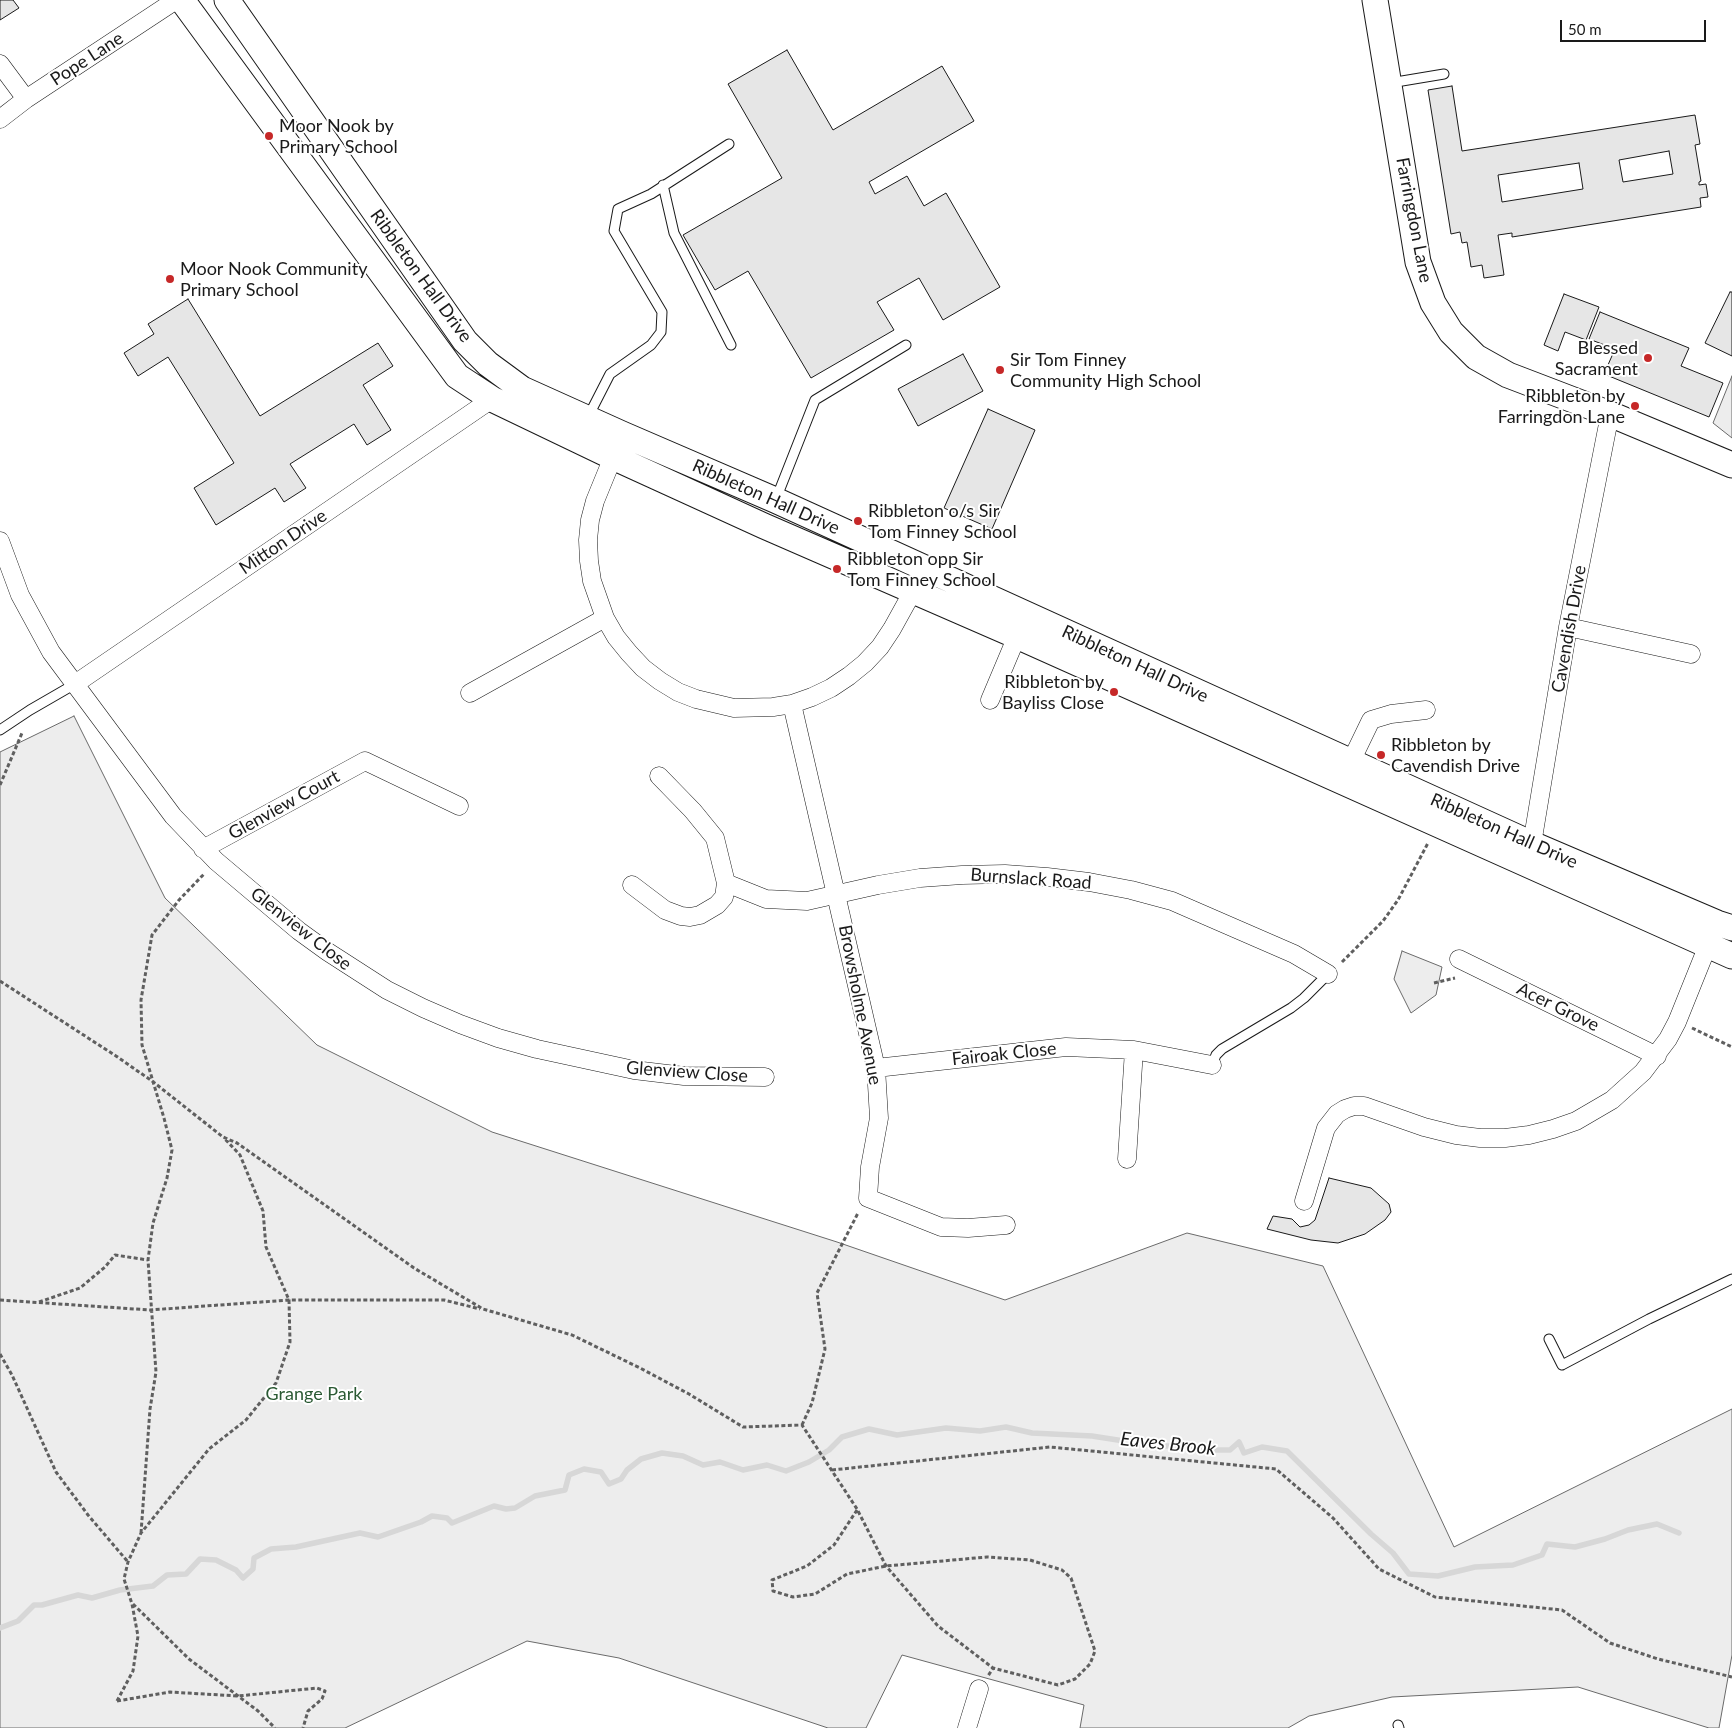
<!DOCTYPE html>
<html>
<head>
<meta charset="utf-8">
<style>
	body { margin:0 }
	#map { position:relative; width:1732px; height:1728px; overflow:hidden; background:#fff; font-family:Lato,sans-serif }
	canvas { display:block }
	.scale { position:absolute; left:1560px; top:20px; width:146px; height:22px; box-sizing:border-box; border:2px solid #1a1a1a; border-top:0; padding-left:6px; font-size:15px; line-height:18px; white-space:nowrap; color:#1a1a1a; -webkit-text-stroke:4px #fff; paint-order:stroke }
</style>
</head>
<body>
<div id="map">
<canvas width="1732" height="1728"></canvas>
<div class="scale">50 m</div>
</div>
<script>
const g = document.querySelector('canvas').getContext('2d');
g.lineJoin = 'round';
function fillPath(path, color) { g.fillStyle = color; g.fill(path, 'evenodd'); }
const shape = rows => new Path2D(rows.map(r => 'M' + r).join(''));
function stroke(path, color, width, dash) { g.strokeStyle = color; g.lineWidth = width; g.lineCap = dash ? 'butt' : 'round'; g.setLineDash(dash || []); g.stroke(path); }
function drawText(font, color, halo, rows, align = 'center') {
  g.font = font + ' Lato,sans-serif'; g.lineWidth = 4; g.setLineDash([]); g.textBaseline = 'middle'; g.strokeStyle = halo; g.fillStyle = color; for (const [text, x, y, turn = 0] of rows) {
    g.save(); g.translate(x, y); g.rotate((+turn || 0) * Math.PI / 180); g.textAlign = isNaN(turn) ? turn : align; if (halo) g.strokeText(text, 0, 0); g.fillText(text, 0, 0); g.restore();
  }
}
const built = shape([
	[1732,376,1732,438,1713,423,1732,376],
	[74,716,165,898,317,1045,492,1132,837,1242,1005,1300,1187,1233,1323,1266,1454,1547,1732,1409,1732,1655,1719,1728,1709,1728,1578,1687,1392,1697,1309,1716,1288,1728,1080,1728,1084,1705,902,1655,866,1728,828,1728,619,1658,527,1641,345,1728,0,1728,0,752,74,716],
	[1402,951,1442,967,1436,995,1411,1013,1394,979,1402,951]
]);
const stream = shape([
	[0,1628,18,1621,34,1605,42,1605,78,1595,92,1598,120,1590,153,1586,167,1575,186,1574,200,1559,216,1560,236,1570,243,1578,253,1569,254,1558,271,1549,296,1547,360,1533,378,1537,421,1522,432,1516,447,1518,452,1523,494,1506,506,1509,515,1508,535,1496,565,1490,569,1475,584,1469,601,1472,609,1484,621,1479,627,1470,641,1459,662,1453,683,1456,703,1465,720,1462,743,1470,767,1465,786,1471,809,1462,829,1450,842,1437,869,1429,897,1435,946,1428,980,1431,1006,1427,1032,1433,1092,1436,1156,1446,1182,1446,1196,1450,1230,1450,1239,1442,1244,1453,1262,1447,1287,1451,1371,1534,1393,1553,1409,1574,1438,1576,1475,1567,1513,1565,1542,1555,1547,1544,1575,1547,1605,1539,1628,1530,1657,1524,1679,1533]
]);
const building = shape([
	[0,0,13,0,19,8,0,20,0,0],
	[787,50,833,130,942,66,974,121,869,182,875,194,907,176,924,206,946,193,1000,287,943,320,919,278,877,302,894,330,811,378,748,271,715,290,683,235,782,178,728,84,787,50],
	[1452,86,1462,151,1695,115,1700,144,1695,145,1701,181,1699,182,1699,185,1706,184,1708,197,1700,198,1701,207,1512,237,1512,233,1498,235,1504,275,1484,278,1482,265,1471,267,1467,242,1462,243,1460,232,1451,234,1428,90,1452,86],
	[1669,151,1673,174,1623,182,1619,160,1669,151],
	[1579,163,1583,189,1502,202,1498,175,1579,163],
	[1730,292,1732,292,1732,356,1705,343,1730,292],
	[1564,294,1599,307,1586,340,1565,332,1558,351,1544,345,1564,294],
	[188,299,260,416,378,343,393,366,363,385,391,430,367,445,354,424,290,464,306,488,284,502,275,488,216,525,194,488,234,463,168,357,138,376,124,353,154,334,148,324,188,299],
	[1600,312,1689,348,1681,366,1723,383,1709,417,1604,374,1615,349,1589,339,1600,312],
	[963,354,983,391,918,426,898,389,963,354],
	[988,409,1035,430,992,529,944,508,988,409],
	[1329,1178,1371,1188,1389,1204,1391,1212,1385,1220,1365,1234,1338,1243,1311,1240,1267,1229,1273,1216,1292,1219,1300,1227,1309,1225,1315,1220,1329,1178]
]);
const path = shape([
	[0,785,22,733],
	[1342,962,1383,921,1398,900,1428,843],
	[0,981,116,1056,152,1081,223,1137,237,1143,414,1268,483,1309,572,1335,640,1368,689,1394,743,1427,802,1425,857,1509,886,1566,938,1626,993,1668,988,1676],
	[1434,983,1455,978],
	[1692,1028,1732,1047],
	[0,1300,150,1310,289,1300,444,1300,480,1309],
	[39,1302,80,1288,105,1267,115,1255,148,1260],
	[0,1354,12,1375,56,1472,88,1515,128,1562],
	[802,1425,812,1403,825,1349,817,1293,858,1213],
	[832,1470,1050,1447,1276,1469,1333,1518,1379,1569,1435,1597,1562,1610,1610,1643,1658,1659,1732,1677],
	[857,1510,834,1545,807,1566,772,1580,773,1591,793,1597,815,1594,847,1574,886,1566,987,1557,1030,1560,1062,1570,1071,1578,1095,1651,1090,1664,1075,1679,1058,1685,993,1668],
	[141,1533,150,1409,156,1372,148,1260,153,1223,167,1178,172,1150,164,1118,142,1045,141,1000,152,935,179,900,204,874],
	[133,1604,189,1659,258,1711,275,1728],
	[117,1701,133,1671,138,1636,132,1604,124,1579,128,1562,141,1533,209,1449,246,1420,276,1383,290,1342,289,1300,266,1247,263,1211,240,1155,225,1139],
	[117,1701,170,1692,238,1696,317,1688,325,1691,322,1699,308,1711,303,1728]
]);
const lane = shape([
	[1390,83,1444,74],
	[663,185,674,233,731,345],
	[588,417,610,374,651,345,661,332,662,312,614,231,618,209,651,194,729,144],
	[776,499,815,400,906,345],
	[0,730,30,710,75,684],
	[1212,1065,1216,1055,1222,1049,1291,1008,1304,998,1328,974],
	[1549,1339,1562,1365,1649,1319,1732,1279],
	[1398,1725,1399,1728]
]);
const street = shape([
	[0,64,26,99],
	[0,119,26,99,176,0],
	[613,457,595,501,590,520,588,540,589,561,592,581,605,618,616,637,629,653,643,668,660,681,678,692,696,699,734,708,773,707,792,704,812,697,831,688,849,676,865,663,880,647,892,629,913,591],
	[0,541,20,595,51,652,173,816,216,861,299,931,328,952,387,990,423,1008,460,1024,498,1038,537,1049,634,1070,684,1076,765,1077],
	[1568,627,1691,654],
	[75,684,492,399],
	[470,693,605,618],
	[990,700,1017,636],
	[792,704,876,1068,879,1118,870,1167,868,1198,941,1227,968,1228,1006,1225],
	[1353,764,1356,751,1371,720,1391,714,1426,710],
	[659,776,693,811,715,838,726,883],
	[1532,844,1568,627,1610,414],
	[203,849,365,761,459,806],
	[632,885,665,910,681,916,690,917,700,915,717,905,724,897,726,883,766,899,807,901,878,885,920,878,962,875,1005,874,1047,877,1089,882,1131,890,1172,901,1294,954,1328,974],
	[1459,959,1657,1056],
	[1134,1050,1212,1065],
	[876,1068,1066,1047,1134,1050,1127,1159],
	[1304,1201,1326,1128,1337,1114,1345,1109,1354,1106,1364,1106,1424,1127,1456,1135,1480,1138,1505,1138,1529,1135,1553,1129,1576,1121,1612,1100,1643,1072,1668,1039,1677,1022,1712,935],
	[967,1728,979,1689]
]);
const secondary = shape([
	[182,0,457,376,492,399,613,457,764,526,1017,636,1732,956],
	[227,0,465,341,488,364,522,389,622,434,775,500,1532,844,1717,923,1732,928],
	[1375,0,1418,262,1433,303,1451,332,1476,357,1508,375,1610,414,1732,465]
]);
const markers = [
	[269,136,5,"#c62828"],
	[170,279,5,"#c62828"],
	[1648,358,5,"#c62828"],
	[1000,370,5,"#c62828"],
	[1635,406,5,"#c62828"],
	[858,521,5,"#c62828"],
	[837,569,5,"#c62828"],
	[1114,692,5,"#c62828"],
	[1381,755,5,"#c62828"]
];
const streetNames = [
	["Pope Lane",87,59,-33],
	["Farringdon Lane",1414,220,79],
	["Ribbleton Hall Drive",421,276,54],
	["Ribbleton Hall Drive",766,497,24],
	["Mitton Drive",283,542,-34],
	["Cavendish Drive",1569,629,-80],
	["Ribbleton Hall Drive",1135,664,25],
	["Glenview Court",284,805,-29],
	["Ribbleton Hall Drive",1504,831,24],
	["Burnslack Road",1031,879,4],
	["Glenview Close",301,929,38],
	["Browsholme Avenue",860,1005,79],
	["Acer Grove",1558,1007,26],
	["Fairoak Close",1004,1054,-6],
	["Glenview Close",687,1072,4]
];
const poiNames = [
	["Moor Nook by",279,126],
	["Primary School",279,147],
	["Moor Nook Community",180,269],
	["Primary School",180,290],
	["Blessed",1638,348,"right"],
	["Sacrament",1638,369,"right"],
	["Sir Tom Finney",1010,360],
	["Community High School",1010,381],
	["Ribbleton by",1625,396,"right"],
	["Farringdon Lane",1625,417,"right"],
	["Ribbleton o/s Sir",868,511],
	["Tom Finney School",868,532],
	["Ribbleton opp Sir",847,559],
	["Tom Finney School",847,580],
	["Ribbleton by",1104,682,"right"],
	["Bayliss Close",1104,703,"right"],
	["Ribbleton by",1391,745],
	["Cavendish Drive",1391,766]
];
const parkNames = [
	["Grange Park",314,1394]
];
const waterNames = [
	["Eaves Brook",1168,1444,6]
];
fillPath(built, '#ededed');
stroke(built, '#6a6a6a', 1);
stroke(stream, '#d7d7d7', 5.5);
fillPath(building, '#e6e6e6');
stroke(building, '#1a1a1a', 1);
stroke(lane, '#1a1a1a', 11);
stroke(street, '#1a1a1a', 19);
stroke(secondary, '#1a1a1a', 27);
stroke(path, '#5f5f5f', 3, [4, 2.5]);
stroke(lane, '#fff', 9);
stroke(street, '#fff', 18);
stroke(secondary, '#fff', 25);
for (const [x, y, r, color] of markers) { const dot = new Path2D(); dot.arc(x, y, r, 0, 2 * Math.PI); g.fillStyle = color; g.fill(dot); stroke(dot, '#fff', 2); }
drawText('18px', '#1a1a1a', '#fff', streetNames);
drawText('18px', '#1a1a1a', '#fff', poiNames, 'left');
drawText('18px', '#2b5a34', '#fff', parkNames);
drawText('italic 19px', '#1a1a1a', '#fff', waterNames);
</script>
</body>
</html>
